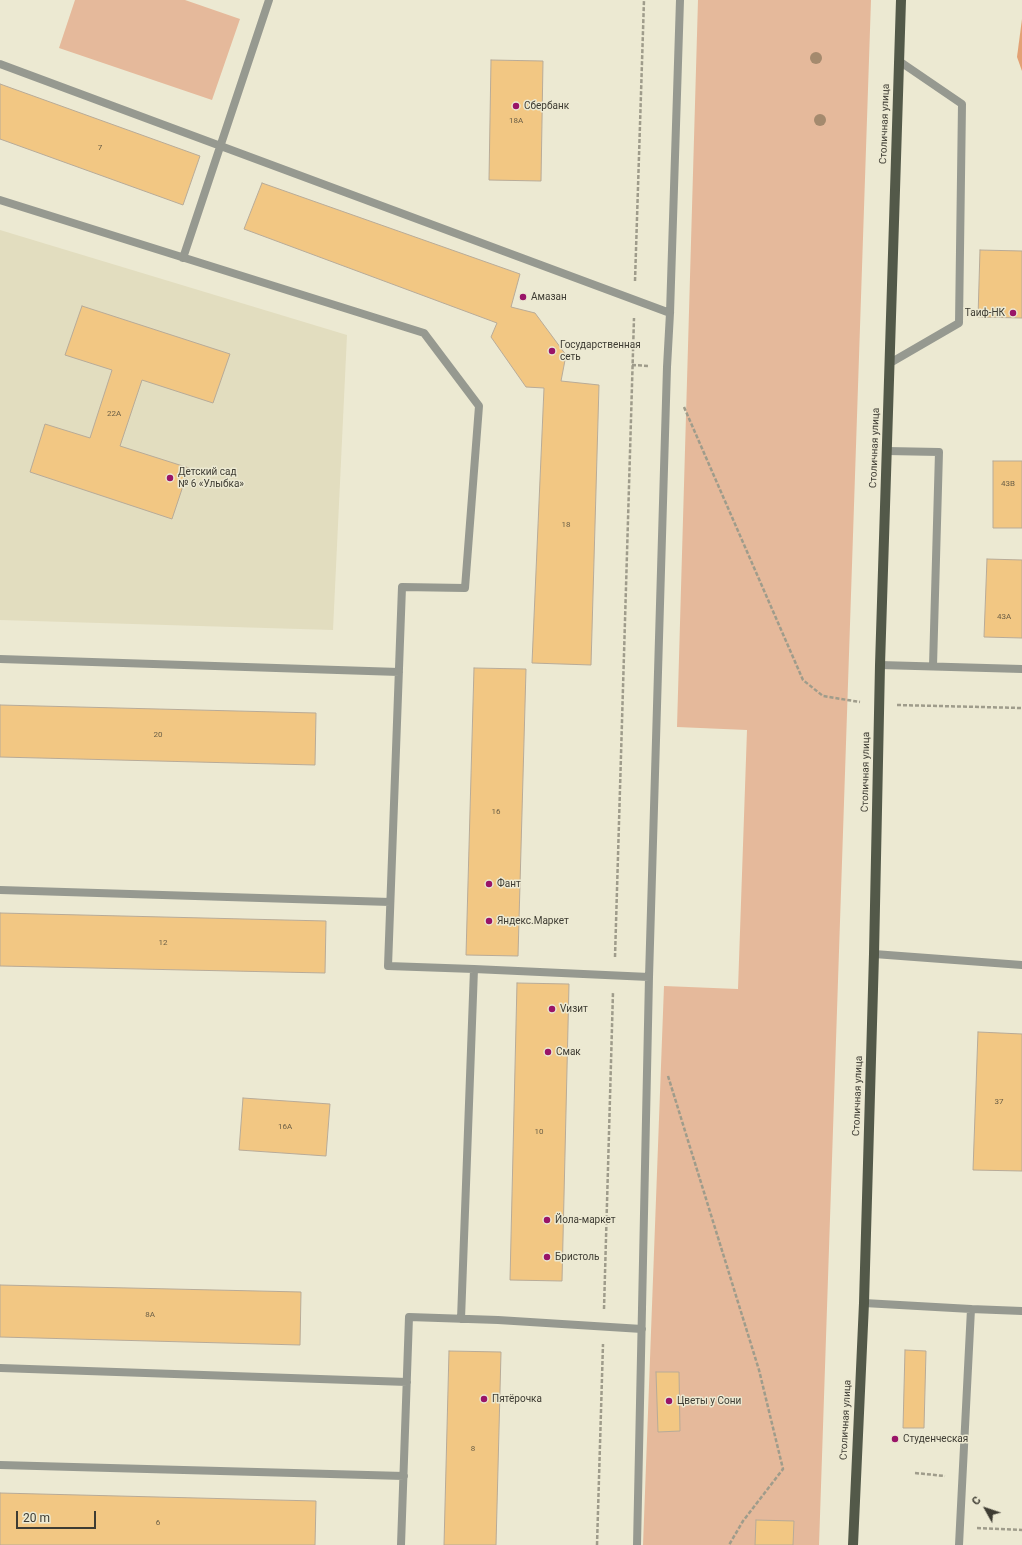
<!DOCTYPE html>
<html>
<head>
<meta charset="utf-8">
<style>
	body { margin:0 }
	#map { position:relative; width:1022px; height:1545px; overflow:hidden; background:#ece9d2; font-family:Roboto,sans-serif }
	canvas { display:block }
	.north { position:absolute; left:966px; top:1489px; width:40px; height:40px; -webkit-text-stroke:3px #ece9d2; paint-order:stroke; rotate:310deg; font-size:11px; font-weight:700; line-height:16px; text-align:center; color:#3e3c33 }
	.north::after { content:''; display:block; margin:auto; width:14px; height:18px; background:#3e3c33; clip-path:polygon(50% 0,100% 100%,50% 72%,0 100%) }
	.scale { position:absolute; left:16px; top:1511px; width:80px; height:18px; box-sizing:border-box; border:2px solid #3e3c33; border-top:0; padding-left:5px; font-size:12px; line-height:14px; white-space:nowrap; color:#3e3c33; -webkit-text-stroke:3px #ece9d2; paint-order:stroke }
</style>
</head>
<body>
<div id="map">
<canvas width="1022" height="1545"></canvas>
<div class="north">С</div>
<div class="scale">20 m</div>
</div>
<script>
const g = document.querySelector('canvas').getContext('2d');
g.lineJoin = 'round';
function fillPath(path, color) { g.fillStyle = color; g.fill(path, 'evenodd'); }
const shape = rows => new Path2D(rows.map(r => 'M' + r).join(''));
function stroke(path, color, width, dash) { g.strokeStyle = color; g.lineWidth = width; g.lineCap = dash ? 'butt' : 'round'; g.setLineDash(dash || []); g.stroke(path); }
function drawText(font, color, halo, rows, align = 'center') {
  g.font = font + ' Roboto,sans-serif'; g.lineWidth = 3; g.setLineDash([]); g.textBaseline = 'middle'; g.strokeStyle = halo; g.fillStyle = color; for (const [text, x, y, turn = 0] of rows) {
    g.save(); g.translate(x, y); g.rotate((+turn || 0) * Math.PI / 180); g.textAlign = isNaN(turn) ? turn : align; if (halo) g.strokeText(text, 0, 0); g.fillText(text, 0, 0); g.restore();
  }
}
const built = shape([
	[0,230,347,335,333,630,0,620]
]);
const green = shape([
	[75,0,185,0,240,19,212,100,59,48],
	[698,0,871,0,819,1545,643,1545,664,986,738,989,747,730,677,727]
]);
const forest = shape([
	[1022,19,1022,71,1017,57]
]);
const building = shape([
	[491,60,543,61,541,181,489,180,491,60],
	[0,84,200,156,183,205,0,139,0,84],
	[262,183,520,274,511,307,535,313,566,355,561,381,599,385,591,665,532,663,544,388,526,387,491,337,497,323,244,229,262,183],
	[980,250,1022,251,1022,318,978,317,980,250],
	[82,306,230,354,213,403,142,380,120,446,189,468,172,519,30,472,45,424,90,438,112,370,65,355,82,306],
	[993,461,1022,461,1022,528,993,528,993,461],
	[987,559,1022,560,1022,638,984,637,987,559],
	[474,668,526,669,518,956,466,955,474,668],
	[0,705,316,713,315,765,0,757,0,705],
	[0,913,326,921,325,973,0,966,0,913],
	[517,983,569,984,562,1281,510,1280,517,983],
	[978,1032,1022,1034,1022,1171,973,1170,978,1032],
	[243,1098,330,1104,326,1156,239,1150,243,1098],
	[0,1285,301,1292,300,1345,0,1337,0,1285],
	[905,1350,926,1351,924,1428,903,1428,905,1350],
	[449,1351,501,1352,496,1545,444,1545,449,1351],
	[656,1372,679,1372,680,1431,658,1432,656,1372],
	[0,1493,316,1501,315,1545,0,1545,0,1493],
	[756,1520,794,1521,793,1545,755,1545,756,1520]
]);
const path = shape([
	[635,281,644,0],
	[632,365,650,366],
	[684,407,803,680,823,696,860,702],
	[897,705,1022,708],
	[615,957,634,318],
	[668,1076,759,1370,783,1469,743,1521,729,1545],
	[604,1309,613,992],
	[915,1473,945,1476],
	[977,1528,1022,1530],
	[597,1545,603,1344]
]);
const service = shape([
	[0,64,670,313],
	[0,200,424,333,479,406,465,588,402,587,388,966,474,969],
	[183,258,269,0],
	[890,363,959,323,962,104,899,61],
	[887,451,939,452,933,666],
	[0,659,399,672],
	[880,665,1022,669],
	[0,890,390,902],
	[874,954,1022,965],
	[864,1303,971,1309,959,1545],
	[971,1309,1022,1311],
	[461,1319,474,969,649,977],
	[0,1368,407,1382],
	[0,1465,404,1476],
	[401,1545,409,1317,498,1320,642,1329],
	[637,1545,649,977,667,367,670,313,680,0]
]);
const primary = shape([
	[853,1545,864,1303,874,954,880,665,901,0]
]);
const trees = [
	[816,58],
	[820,120]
];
const markers = [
	[516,106,4,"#991468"],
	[523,297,4,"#991468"],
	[1013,313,4,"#991468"],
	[552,351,4,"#991468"],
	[170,478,4,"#991468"],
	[489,884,4,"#991468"],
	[489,921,4,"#991468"],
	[552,1009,4,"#991468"],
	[548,1052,4,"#991468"],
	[547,1220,4,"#991468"],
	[547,1257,4,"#991468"],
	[484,1399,4,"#991468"],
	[669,1401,4,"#991468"],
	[895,1439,4,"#991468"]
];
const numberNames = [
	["18А",516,121],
	["7",100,148],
	["22А",114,414],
	["43В",1008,484],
	["18",566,525],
	["43А",1004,617],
	["20",158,735],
	["16",496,812],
	["12",163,943],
	["37",999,1102],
	["16А",285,1127],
	["10",539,1132],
	["8А",150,1315],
	["8",473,1449],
	["6",158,1523]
];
const poiNames = [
	["Сбербанк",524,106],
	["Амазан",531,297],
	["Таиф-НК",1005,313,"right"],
	["Государственная",560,345],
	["сеть",560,357],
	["Детский сад",178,472],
	["№ 6 «Улыбка»",178,484],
	["Фант",497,884],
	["Яндекс.Маркет",497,921],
	["Vизит",560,1009],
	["Смак",556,1052],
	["Йола-маркет",555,1220],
	["Бристоль",555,1257],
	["Пятёрочка",492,1399],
	["Цветы у Сони",677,1401],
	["Студенческая",903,1439]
];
const streetNames = [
	["Столичная улица",885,124,-88],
	["Столичная улица",875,448,-88],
	["Столичная улица",866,772,-89],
	["Столичная улица",858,1096,-88],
	["Столичная улица",846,1420,-87]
];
fillPath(built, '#e2ddbf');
fillPath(green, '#e5b99b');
fillPath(forest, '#e3a174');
fillPath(building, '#f2c783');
stroke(building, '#b8ab98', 1);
stroke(path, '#9f9c8b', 2.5, [4, 2]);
stroke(service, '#969990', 8);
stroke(primary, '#535949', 10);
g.fillStyle = '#a48a6e';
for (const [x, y] of trees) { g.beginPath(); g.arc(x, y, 6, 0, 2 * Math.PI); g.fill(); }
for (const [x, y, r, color] of markers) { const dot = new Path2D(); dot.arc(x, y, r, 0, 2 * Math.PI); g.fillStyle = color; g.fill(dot); stroke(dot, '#ece9d2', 1.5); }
drawText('8px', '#6b5f47', null, numberNames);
drawText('10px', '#3e3c33', '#ece9d2', poiNames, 'left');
drawText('10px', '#3e3c33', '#ece9d2', streetNames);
</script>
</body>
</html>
